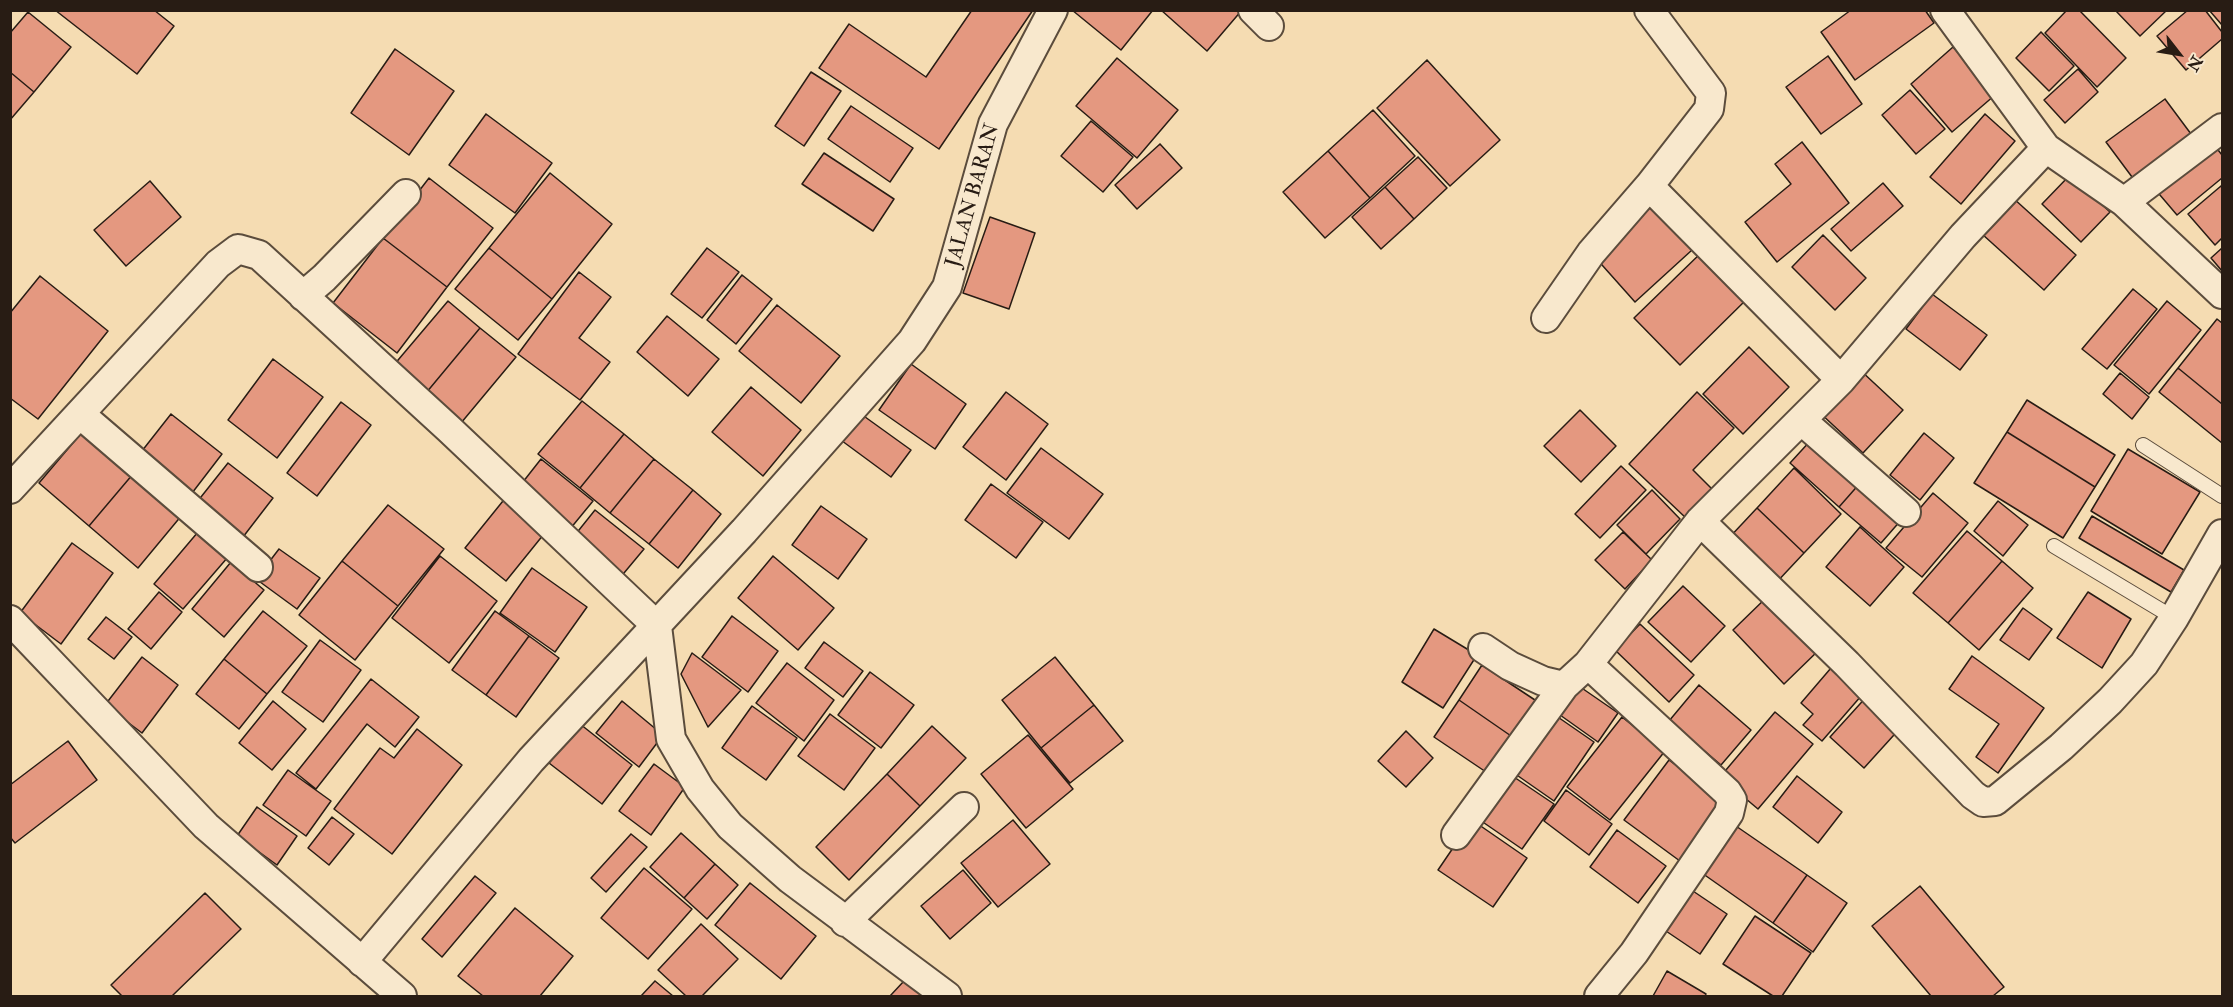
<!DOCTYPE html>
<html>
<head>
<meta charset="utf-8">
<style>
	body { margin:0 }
	#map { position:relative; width:2233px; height:1007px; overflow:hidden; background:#f5dcb2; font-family:"IM FELL Double Pica",serif }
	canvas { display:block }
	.frame { position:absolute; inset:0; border:12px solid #281c14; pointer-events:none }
	.north { position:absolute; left:2149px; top:24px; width:60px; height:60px; -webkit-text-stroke:4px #f8e8cd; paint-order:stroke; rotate:121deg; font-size:16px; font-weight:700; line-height:24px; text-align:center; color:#281c14 }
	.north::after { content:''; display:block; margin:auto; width:21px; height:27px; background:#281c14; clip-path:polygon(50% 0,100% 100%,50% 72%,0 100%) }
</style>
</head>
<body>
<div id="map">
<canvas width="2233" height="1007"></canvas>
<div class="frame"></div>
<div class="north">N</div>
</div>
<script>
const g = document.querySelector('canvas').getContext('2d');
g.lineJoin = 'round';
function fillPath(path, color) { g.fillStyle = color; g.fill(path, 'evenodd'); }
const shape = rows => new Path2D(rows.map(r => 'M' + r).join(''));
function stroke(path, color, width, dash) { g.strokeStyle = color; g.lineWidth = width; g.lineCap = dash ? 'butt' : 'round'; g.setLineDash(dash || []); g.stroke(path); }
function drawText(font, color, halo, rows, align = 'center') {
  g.font = font + ' "IM FELL Double Pica",serif'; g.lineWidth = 4.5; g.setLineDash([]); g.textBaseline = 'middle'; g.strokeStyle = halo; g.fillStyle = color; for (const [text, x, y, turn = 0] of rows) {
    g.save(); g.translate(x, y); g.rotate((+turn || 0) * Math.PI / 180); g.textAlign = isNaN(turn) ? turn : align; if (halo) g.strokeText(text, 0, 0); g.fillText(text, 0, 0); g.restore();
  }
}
const building = shape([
	[55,10,154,10,174,26,137,74,55,10],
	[972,10,1033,10,939,149,819,68,849,24,926,77,972,10],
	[1072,10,1153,10,1121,50,1072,10],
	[1161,10,1242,10,1207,51,1161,10],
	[1851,10,1925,10,1934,23,1855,80,1821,32,1851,10],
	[2067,10,2079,10,2126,58,2097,87,2045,33,2067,10],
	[2115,10,2167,10,2140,36,2115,10],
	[2188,10,2205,10,2222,32,2222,39,2186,70,2157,36,2188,10],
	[2209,10,2222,10,2222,25,2209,10],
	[28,12,71,47,34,92,10,72,10,33,28,12],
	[2041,32,2074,66,2049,91,2016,58,2041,32],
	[1953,47,1995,95,1952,132,1911,84,1953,47],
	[395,49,454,91,409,155,351,113,395,49],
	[1828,56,1862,104,1821,134,1786,87,1828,56],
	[1117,58,1178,110,1137,158,1076,106,1117,58],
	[1427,60,1500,140,1450,186,1377,108,1427,60],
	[2078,69,2098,92,2065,123,2044,100,2078,69],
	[10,72,34,92,10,120,10,72],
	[811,72,841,91,804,146,775,126,811,72],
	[1910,90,1945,129,1916,154,1882,115,1910,90],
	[2165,99,2194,138,2135,181,2106,142,2165,99],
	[851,106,913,148,890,182,828,139,851,106],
	[1373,110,1415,156,1370,198,1328,151,1373,110],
	[486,114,552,163,515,213,449,165,486,114],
	[1985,114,2015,141,1961,204,1930,177,1985,114],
	[1091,121,1133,157,1103,192,1061,156,1091,121],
	[2211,141,2222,155,2222,178,2177,215,2154,188,2211,141],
	[1802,142,1849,203,1777,262,1745,222,1791,184,1775,164,1802,142],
	[1160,144,1182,168,1137,209,1115,185,1160,144],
	[1328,151,1370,198,1325,238,1283,192,1328,151],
	[824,153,894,199,873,231,802,184,824,153],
	[1418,157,1447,188,1414,219,1385,187,1418,157],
	[550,173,612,224,552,299,489,248,550,173],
	[2070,175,2110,212,2081,242,2042,204,2070,175],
	[429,178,493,228,447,287,383,238,429,178],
	[150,181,181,217,126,266,94,230,150,181],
	[1883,183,1903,206,1851,251,1831,229,1883,183],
	[2221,186,2222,188,2222,238,2215,245,2188,214,2221,186],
	[1385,187,1414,219,1381,249,1352,217,1385,187],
	[2013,198,2076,255,2044,290,1982,234,2013,198],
	[1651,205,1692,250,1635,302,1594,256,1651,205],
	[990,217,1035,233,1009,309,963,293,990,217],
	[1823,235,1866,278,1835,310,1792,267,1823,235],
	[383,238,447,287,397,353,333,303,383,238],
	[489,248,552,299,518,340,455,289,489,248],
	[707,248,739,272,702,318,671,294,707,248],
	[2222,248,2222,271,2211,258,2222,248],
	[1705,249,1751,295,1680,365,1634,318,1705,249],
	[579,272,611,297,579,338,610,362,580,400,518,354,579,272],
	[742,275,772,299,736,344,707,320,742,275],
	[40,276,108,331,38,419,10,398,10,313,40,276],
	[2133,289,2157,309,2107,369,2082,349,2133,289],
	[1932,294,1987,335,1960,370,1906,329,1932,294],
	[448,301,480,328,426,393,393,366,448,301],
	[2167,301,2201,330,2149,394,2114,365,2167,301],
	[777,305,840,356,801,403,739,351,777,305],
	[667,316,719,359,688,396,637,352,667,316],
	[2217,319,2222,323,2222,404,2178,368,2217,319],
	[480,328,516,357,461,423,426,393,480,328],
	[1749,347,1789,387,1743,434,1703,394,1749,347],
	[273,359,323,397,277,458,228,420,273,359],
	[911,364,966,404,935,449,879,410,911,364],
	[2178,368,2222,404,2222,443,2159,392,2178,368],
	[1859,369,1903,410,1863,453,1819,412,1859,369],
	[2120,373,2149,397,2132,419,2103,394,2120,373],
	[751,387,801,430,763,476,712,432,751,387],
	[1006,392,1048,424,1006,480,963,447,1006,392],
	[1697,392,1734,428,1693,470,1714,491,1687,519,1629,464,1697,392],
	[2027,400,2115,455,2095,487,2007,432,2027,400],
	[582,401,624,434,580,488,538,454,582,401],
	[341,402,371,425,317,496,287,473,341,402],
	[854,409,911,450,891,477,834,435,854,409],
	[1580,410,1616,446,1581,482,1544,446,1580,410],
	[171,414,222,454,189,497,138,456,171,414],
	[83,431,133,474,89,526,39,483,83,431],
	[2007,432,2095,487,2063,538,1974,483,2007,432],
	[1924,433,1954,458,1920,500,1890,475,1924,433],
	[624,434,654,459,610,513,580,488,624,434],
	[1812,439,1861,482,1839,507,1790,463,1812,439],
	[1041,448,1103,494,1069,539,1007,493,1041,448],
	[2128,449,2200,492,2162,554,2091,511,2128,449],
	[541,459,593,501,570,529,519,487,541,459],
	[654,459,693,490,649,544,610,513,654,459],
	[228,463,273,498,243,537,197,502,228,463],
	[1621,466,1646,490,1600,538,1575,514,1621,466],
	[1794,468,1841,514,1804,553,1757,508,1794,468],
	[133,474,182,515,138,568,89,526,133,474],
	[1861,482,1902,519,1881,543,1839,507,1861,482],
	[991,484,1043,522,1016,558,965,520,991,484],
	[693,490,721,514,678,568,649,544,693,490],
	[1652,490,1680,519,1646,554,1617,525,1652,490],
	[1933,493,1968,523,1922,577,1886,548,1933,493],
	[507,496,548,529,506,581,465,548,507,496],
	[1998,501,2028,525,2003,556,1974,531,1998,501],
	[388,505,444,549,398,606,342,561,388,505],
	[821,506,867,539,838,579,792,545,821,506],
	[1757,508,1804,553,1774,585,1727,540,1757,508],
	[595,510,644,549,619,579,571,540,595,510],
	[2092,516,2184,570,2171,592,2079,538,2092,516],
	[1860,527,1904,567,1870,606,1826,567,1860,527],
	[1967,531,2002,561,1948,623,1913,593,1967,531],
	[198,532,228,557,183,609,154,584,198,532],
	[1623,532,1652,560,1625,589,1595,560,1623,532],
	[72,543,113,573,61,644,20,613,72,543],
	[279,549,320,578,297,609,256,579,279,549],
	[440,556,497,601,449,663,392,618,440,556],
	[773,556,834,608,798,650,738,598,773,556],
	[342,561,398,606,355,660,299,615,342,561],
	[2002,561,2033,588,1979,650,1948,623,2002,561],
	[231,562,264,590,224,637,192,609,231,562],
	[532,568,587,607,555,652,500,613,532,568],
	[1683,586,1725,626,1691,662,1648,622,1683,586],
	[159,592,182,612,151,649,128,629,159,592],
	[2088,592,2131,619,2102,668,2057,638,2088,592],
	[1769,595,1821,648,1784,684,1733,630,1769,595],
	[2023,608,2052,629,2029,660,2000,640,2023,608],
	[263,611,307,646,267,694,224,659,263,611],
	[495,611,529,636,486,695,452,670,495,611],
	[732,616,778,651,748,692,702,657,732,616],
	[106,617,132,637,114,659,88,639,106,617],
	[1640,624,1694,675,1669,702,1615,650,1640,624],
	[1434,629,1477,655,1443,708,1402,682,1434,629],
	[529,636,559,658,516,717,486,695,529,636],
	[320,640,361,670,323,722,282,692,320,640],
	[824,642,863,671,843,697,805,668,824,642],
	[692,653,741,690,708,727,681,674,692,653],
	[1972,656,2044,708,1998,773,1976,757,1999,724,1949,689,1972,656],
	[142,657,178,685,142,733,105,705,142,657],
	[1055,657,1094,705,1041,748,1002,700,1055,657],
	[224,659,267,694,239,729,196,694,224,659],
	[1837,661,1868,688,1822,741,1803,725,1813,714,1801,703,1837,661],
	[787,663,834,700,804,741,756,703,787,663],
	[1482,665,1538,702,1514,738,1459,700,1482,665],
	[870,672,914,705,881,748,838,715,870,672],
	[371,679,419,717,395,747,367,724,316,789,296,773,371,679],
	[1573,682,1618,713,1598,742,1553,710,1573,682],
	[1699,685,1751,730,1721,765,1669,721,1699,685],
	[1869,694,1903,725,1864,768,1830,737,1869,694],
	[1459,700,1514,738,1489,774,1434,737,1459,700],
	[273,701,306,729,272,770,239,743,273,701],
	[622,701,663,735,639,767,596,733,622,701],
	[1094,705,1123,741,1070,783,1041,748,1094,705],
	[752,706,797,738,766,780,722,748,752,706],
	[1775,712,1813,744,1758,809,1720,777,1775,712],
	[1552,713,1594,742,1554,801,1511,771,1552,713],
	[830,714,875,748,844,790,798,756,830,714],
	[1622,717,1665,751,1610,820,1567,787,1622,717],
	[580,724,632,765,602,804,549,763,580,724],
	[932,726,966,758,920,806,887,774,932,726],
	[417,729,462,765,392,854,334,809,380,748,394,758,417,729],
	[1406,731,1433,758,1406,787,1378,761,1406,731],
	[1028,735,1073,789,1026,828,981,774,1028,735],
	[68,741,97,780,15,843,10,837,10,785,68,741],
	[1669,760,1728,804,1684,864,1624,820,1669,760],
	[654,764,685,787,651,835,619,811,654,764],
	[288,770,331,801,306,836,263,805,288,770],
	[1505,771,1554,804,1522,849,1474,816,1505,771],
	[887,774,920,806,849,880,816,847,887,774],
	[1797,776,1842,812,1818,843,1773,807,1797,776],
	[1566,790,1612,824,1589,855,1544,821,1566,790],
	[257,807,297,836,277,865,237,836,257,807],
	[332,817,354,834,329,865,308,848,332,817],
	[1013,820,1050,864,998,907,961,863,1013,820],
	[1472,820,1527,858,1493,907,1438,870,1472,820],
	[1733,824,1807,875,1773,923,1699,871,1733,824],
	[1617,830,1666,866,1638,903,1590,867,1617,830],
	[681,833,715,864,684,898,650,867,681,833],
	[631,834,647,847,606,892,591,878,631,834],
	[715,864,738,885,707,919,684,898,715,864],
	[644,868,692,909,648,959,601,918,644,868],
	[963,870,991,903,950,939,921,906,963,870],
	[1807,875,1847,903,1813,952,1773,923,1807,875],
	[475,876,496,893,442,957,422,939,475,876],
	[750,883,816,936,781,979,715,925,750,883],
	[1920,886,2004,987,1993,996,1931,996,1872,926,1920,886],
	[1687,887,1727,914,1700,954,1660,927,1687,887],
	[205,893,241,929,172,996,122,996,111,985,205,893],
	[515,908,573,956,540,996,483,996,458,976,515,908],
	[1755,916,1811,953,1782,996,1773,996,1723,964,1755,916],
	[701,924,738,959,702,996,686,996,658,970,701,924],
	[1667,971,1706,994,1705,996,1653,996,1667,971],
	[655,981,673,996,641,996,655,981],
	[904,981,923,996,890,996,904,981]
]);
const service = shape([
	[2143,445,2222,496],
	[2054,546,2174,618]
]);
const minor = shape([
	[1253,10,1269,26],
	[1649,10,1711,93,1709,109,1649,186],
	[1945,10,2046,148,2124,202,2222,294],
	[2124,202,2222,128],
	[303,296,324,278,406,194],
	[1546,318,1591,253,1649,186,1841,380],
	[81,415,258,567],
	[1801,420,1906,512],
	[10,489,218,264,238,249,259,255,449,429,657,626,671,739,700,789,730,826,790,879,947,996],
	[1700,521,1847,664,1973,795,1983,802,1995,801,2061,747,2110,701,2144,664,2174,618,2222,534],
	[10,620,206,826,402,996],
	[1483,648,1510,666,1543,681,1564,686],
	[1588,664,1727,792,1732,800,1729,813,1634,953,1599,996],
	[1456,835,1564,686,1588,664,1700,521,1841,380,1963,236,2046,148],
	[845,922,964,807],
	[362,962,531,760,744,531,912,341,947,287,993,124,1053,10]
]);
const streetNames = [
	["JALAN BARAN",974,196,-74]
];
fillPath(building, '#e49880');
stroke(building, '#281c14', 1.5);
stroke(service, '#5b4c3c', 16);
stroke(minor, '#5b4c3c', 32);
stroke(service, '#f8e8cd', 14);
stroke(minor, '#f8e8cd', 28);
drawText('21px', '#281c14', '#f8e8cd', streetNames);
</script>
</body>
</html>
